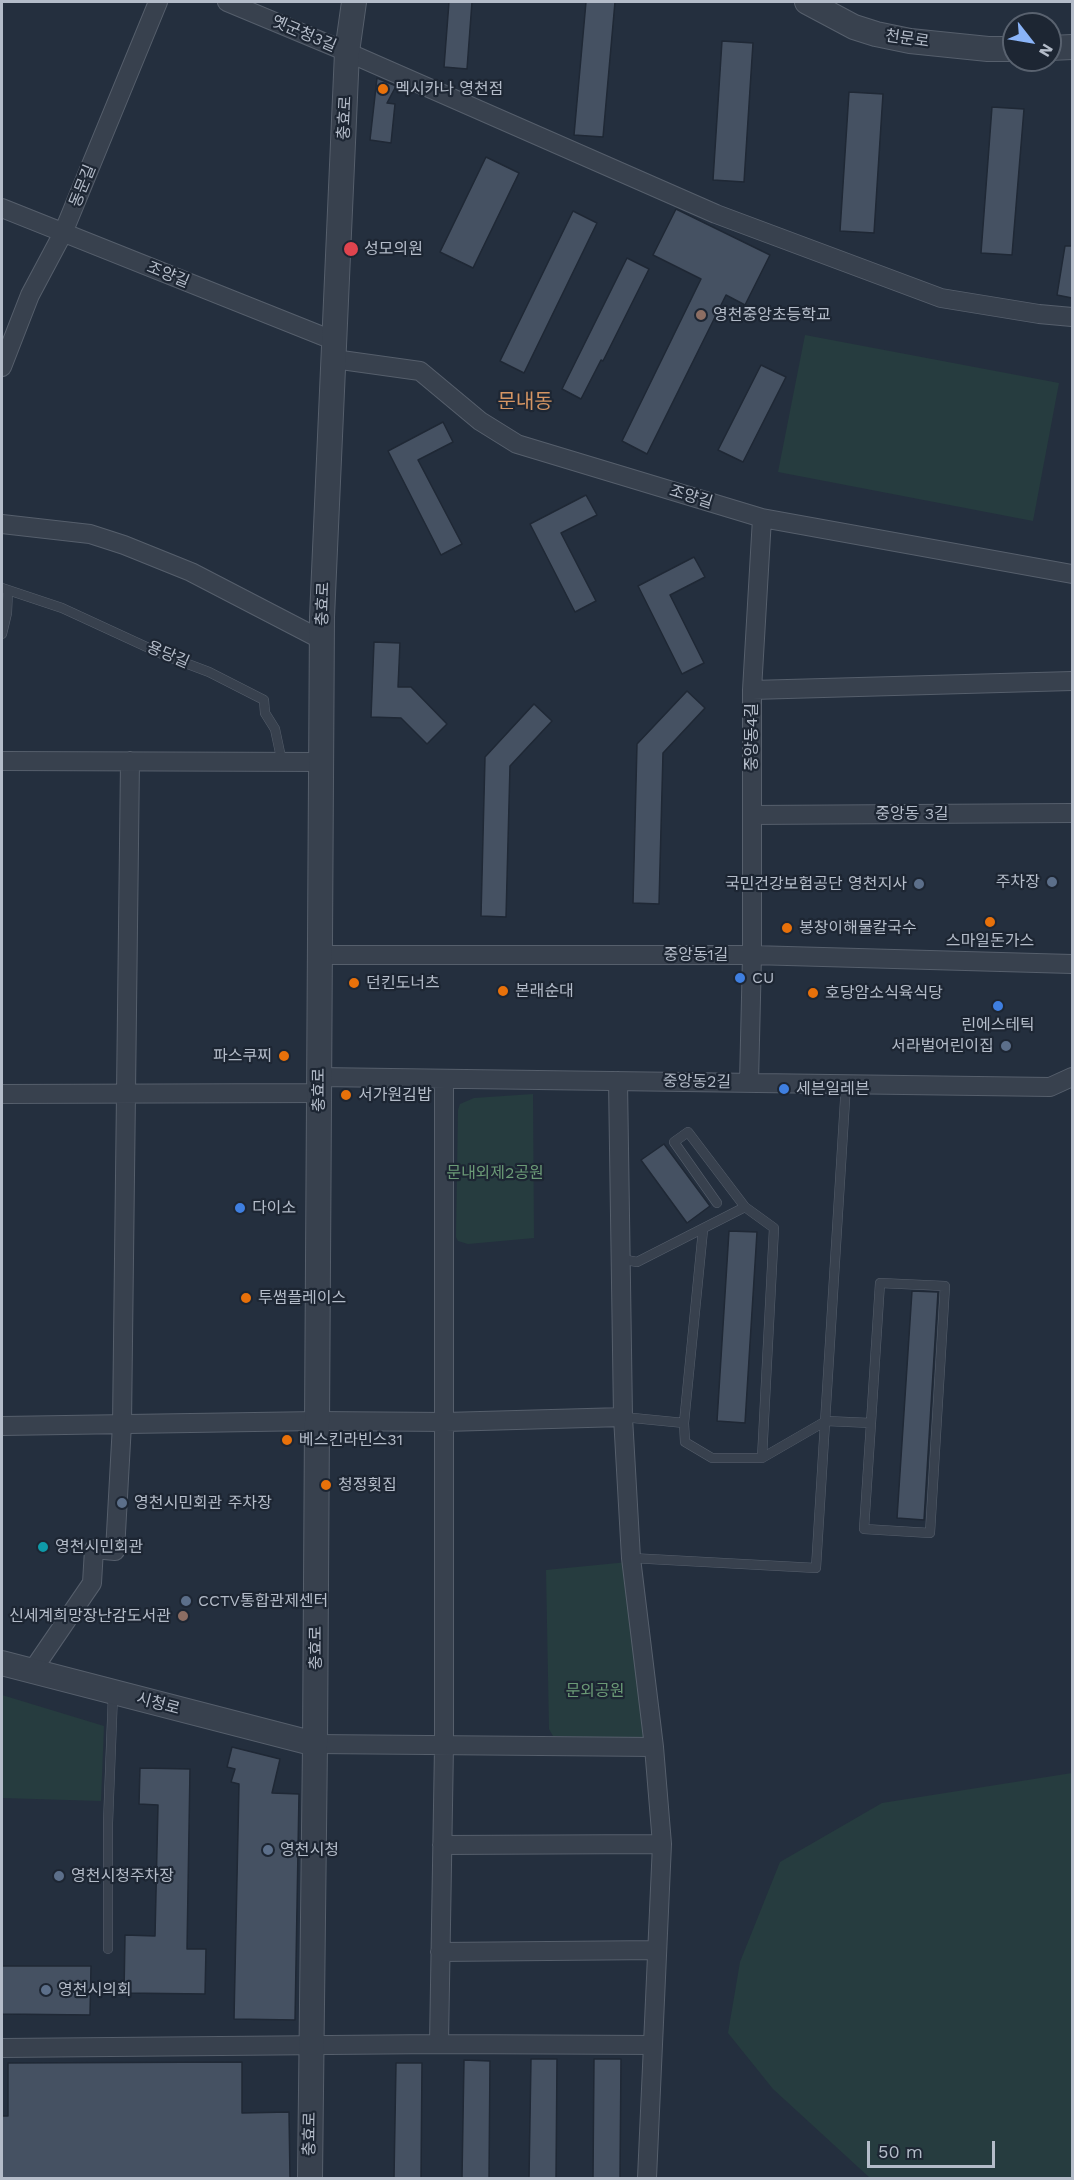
<!DOCTYPE html>
<html>
<head>
<meta charset="utf-8">
<style>
	body { margin:0 }
	#map { position:relative; width:1074px; height:2180px; overflow:hidden; background:#242f3e; font-family:"Work Sans",sans-serif }
	canvas { display:block }
	.frame { position:absolute; inset:0; border:3px solid #b4bcc9; pointer-events:none }
	.north { position:absolute; left:1002px; top:12px; width:60px; height:60px; box-sizing:border-box; background:#1d2633; border:2px solid #59626f; border-radius:50%; rotate:121deg; font-size:16px; font-weight:700; line-height:24px; text-align:center; color:#b4bcc9 }
	.north::after { content:''; display:block; margin:auto; width:21px; height:27px; background:#8ab4f8; clip-path:polygon(50% 0,100% 100%,50% 72%,0 100%) }
	.scale { position:absolute; left:867px; top:2141px; width:128px; height:27px; box-sizing:border-box; border:3px solid #b4bcc9; border-top:0; padding-left:8px; font-size:18px; line-height:21px; white-space:nowrap; color:#b4bcc9; -webkit-text-stroke:4px #1d2633; paint-order:stroke }
</style>
</head>
<body>
<div id="map">
<canvas width="1074" height="2180"></canvas>
<div class="frame"></div>
<div class="north">N</div>
<div class="scale">50 m</div>
</div>
<script>
const g = document.querySelector('canvas').getContext('2d');
g.lineJoin = 'round';
function fillPath(path, color) { g.fillStyle = color; g.fill(path, 'evenodd'); }
const shape = rows => new Path2D(rows.map(r => 'M' + r).join(''));
function stroke(path, color, width, dash) { g.strokeStyle = color; g.lineWidth = width; g.lineCap = dash ? 'butt' : 'round'; g.setLineDash(dash || []); g.stroke(path); }
function drawText(font, color, halo, rows, align = 'center') {
  g.font = font + ' "Work Sans","Noto Sans KR",sans-serif'; g.lineWidth = 4.5; g.setLineDash([]); g.textBaseline = 'middle'; g.strokeStyle = halo; g.fillStyle = color; for (const [text, x, y, turn = 0] of rows) {
    g.save(); g.translate(x, y); g.rotate((+turn || 0) * Math.PI / 180); g.textAlign = isNaN(turn) ? turn : align; if (halo) g.strokeText(text, 0, 0); g.fillText(text, 0, 0); g.restore();
  }
}
const green = shape([
	[805,335,1059,383,1033,521,778,472],
	[533,1094,534,1238,468,1244,458,1241,456,1237,458,1110,460,1104,474,1098],
	[628,1562,647,1739,553,1736,549,1729,546,1570],
	[2,1695,104,1726,101,1801,2,1798],
	[1072,1773,1072,2178,870,2178,773,2089,728,2033,740,1962,780,1862,882,1803]
]);
const building = shape([
	[449,2,472,2,467,69,444,67,449,2],
	[586,2,615,2,603,137,574,135,586,2],
	[722,41,753,43,744,182,713,180,722,41],
	[377,78,396,86,387,103,395,104,391,143,370,140,377,78],
	[849,92,883,94,874,233,840,231,849,92],
	[992,107,1024,109,1012,255,981,253,992,107],
	[486,157,519,173,473,268,440,252,486,157],
	[676,209,770,255,745,305,726,295,647,454,622,441,701,279,653,255,676,209],
	[573,211,597,223,524,373,500,361,573,211],
	[1065,246,1072,246,1072,298,1057,295,1065,246],
	[627,258,649,269,603,361,601,360,581,399,562,389,627,258],
	[761,365,786,377,743,462,718,450,761,365],
	[443,422,453,442,418,460,462,544,441,555,388,451,443,422],
	[586,495,597,515,561,533,596,601,575,612,530,524,586,495],
	[694,557,705,577,670,595,704,663,682,674,638,586,694,557],
	[374,642,400,643,398,687,411,687,447,724,427,744,401,718,371,717,374,642],
	[687,691,705,708,663,753,659,904,633,903,637,744,687,691],
	[534,704,552,721,510,766,506,917,481,916,485,757,534,704],
	[664,1144,710,1206,687,1223,641,1160,664,1144],
	[729,1231,757,1232,745,1423,717,1421,729,1231],
	[912,1291,938,1292,924,1520,897,1518,912,1291],
	[232,1747,280,1759,272,1793,299,1794,295,2020,234,2019,239,1784,231,1782,235,1769,227,1767,232,1747],
	[140,1768,190,1769,187,1949,206,1949,205,1994,124,1993,125,1935,155,1936,158,1805,139,1804,140,1768],
	[2,1966,91,1966,90,2015,2,2014,2,1966],
	[531,2059,557,2059,556,2178,529,2178,531,2059],
	[594,2059,621,2059,620,2178,593,2178,594,2059],
	[464,2060,490,2061,489,2178,462,2178,464,2060],
	[242,2062,242,2113,289,2112,290,2178,2,2178,2,2116,8,2116,8,2063,242,2062],
	[396,2063,422,2063,421,2178,394,2178,396,2063]
]);
const service = shape([
	[2,588,62,608,164,655,209,672,264,700,265,713,275,729,282,762],
	[2,634,7,613,8,590],
	[717,1203,674,1142,688,1132,745,1207],
	[621,1259,637,1262,745,1207,774,1228,762,1458],
	[623,1417,684,1423,685,1442,712,1458,762,1458,826,1421,871,1423,864,1529,930,1533,945,1286,880,1283,871,1423],
	[684,1423,703,1230],
	[631,1558,816,1568,846,1084],
	[108,1949,108,1823,113,1694]
]);
const minor = shape([
	[227,2,347,52,716,214,941,298,1039,314,1072,317],
	[2,208,335,341],
	[334,359,420,371,480,421,517,444,762,518,1072,574],
	[2,367,30,295,63,233,158,2],
	[2,524,90,534,124,545,191,572,322,640],
	[752,690,1072,681],
	[2,761,321,762],
	[752,815,1072,813],
	[320,955,752,955,1072,964],
	[319,1077,1050,1087,1072,1077],
	[444,1079,444,1746,439,2044,653,2045],
	[618,1081,623,1417],
	[749,1083,752,955,752,690,762,518],
	[2,1094,319,1093],
	[2,1426,317,1421,445,1422,623,1417,631,1558,654,1747,662,1844,647,2178],
	[32,1671,92,1583,94,1549,115,1551,122,1424,130,761],
	[315,1744,654,1747],
	[442,1845,662,1844],
	[440,1952,657,1950],
	[2,2048,439,2044]
]);
const tertiary = shape([
	[807,2,854,27,876,34,910,41,988,49,1014,49],
	[1050,48,1072,47],
	[2,1663,315,1744],
	[310,2178,315,1744,322,617,347,52,354,2]
]);
const markers = [
	[383,89,6,"#e8710a"],
	[351,249,8,"#e0444e"],
	[701,315,6,"#8d6e63"],
	[1052,882,6,"#5c6f8a"],
	[919,884,6,"#5c6f8a"],
	[990,922,6,"#e8710a"],
	[787,928,6,"#e8710a"],
	[740,978,6,"#3f7fe0"],
	[354,983,6,"#e8710a"],
	[503,991,6,"#e8710a"],
	[813,993,6,"#e8710a"],
	[998,1006,6,"#3f7fe0"],
	[1006,1046,6,"#5c6f8a"],
	[284,1056,6,"#e8710a"],
	[784,1089,6,"#3f7fe0"],
	[346,1095,6,"#e8710a"],
	[240,1208,6,"#3f7fe0"],
	[246,1298,6,"#e8710a"],
	[287,1440,6,"#e8710a"],
	[326,1485,6,"#e8710a"],
	[122,1503,6,"#5c6f8a"],
	[43,1547,6,"#0f9aa8"],
	[186,1601,6,"#5c6f8a"],
	[183,1616,6,"#8d6e63"],
	[268,1850,6,"#5c6f8a"],
	[59,1876,6,"#5c6f8a"],
	[46,1990,6,"#5c6f8a"]
];
const streetNames = [
	["옛군청3길",304,34,23],
	["천문로",907,39,8],
	["충효로",345,118,-87],
	["동문길",83,186,-68],
	["조양길",168,275,22],
	["조양길",691,497,17],
	["충효로",323,604,-88],
	["용당길",168,655,23],
	["중앙동4길",752,737,-90],
	["중앙동 3길",912,814],
	["중앙동1길",696,955],
	["중앙동2길",697,1082,1],
	["충효로",319,1090,-90],
	["충효로",316,1648,-90],
	["시청로",158,1704,15],
	["충효로",310,2134,-89]
];
const poiNames = [
	["멕시카나 영천점",395,89],
	["성모의원",364,249],
	["영천중앙초등학교",713,315],
	["주차장",1040,882,"right"],
	["국민건강보험공단 영천지사",907,884,"right"],
	["봉창이해물칼국수",799,928],
	["스마일돈가스",990,941,"center"],
	["CU",752,978],
	["던킨도너츠",366,983],
	["본래순대",515,991],
	["호당암소식육식당",825,993],
	["린에스테틱",998,1025,"center"],
	["서라벌어린이집",994,1046,"right"],
	["파스쿠찌",272,1056,"right"],
	["세븐일레븐",796,1089],
	["서가원김밥",358,1095],
	["다이소",252,1208],
	["투썸플레이스",258,1298],
	["베스킨라빈스31",299,1440],
	["청정횟집",338,1485],
	["영천시민회관 주차장",134,1503],
	["영천시민회관",55,1547],
	["CCTV통합관제센터",198,1601],
	["신세계희망장난감도서관",171,1616,"right"],
	["영천시청",280,1850],
	["영천시청주차장",71,1876],
	["영천시의회",58,1990]
];
const parkNames = [
	["문내외제2공원",495,1173],
	["문외공원",595,1691]
];
const quarterNames = [
	["문내동",525,402]
];
fillPath(green, '#263c3f');
fillPath(building, '#455162');
stroke(building, '#1f2835', 1.5);
stroke(service, '#565f6c', 10);
stroke(minor, '#565f6c', 20);
stroke(tertiary, '#565f6c', 26);
stroke(service, '#38414e', 9);
stroke(minor, '#38414e', 18);
stroke(tertiary, '#38414e', 24);
for (const [x, y, r, color] of markers) { const dot = new Path2D(); dot.arc(x, y, r, 0, 2 * Math.PI); g.fillStyle = color; g.fill(dot); stroke(dot, '#1d2633', 2); }
drawText('16px', '#b4bcc9', '#1d2633', streetNames);
drawText('16px', '#b4bcc9', '#1d2633', poiNames, 'left');
drawText('16px', '#6b9a76', '#1d2633', parkNames);
drawText('20px', '#d59563', '#1d2633', quarterNames);
</script>
</body>
</html>
